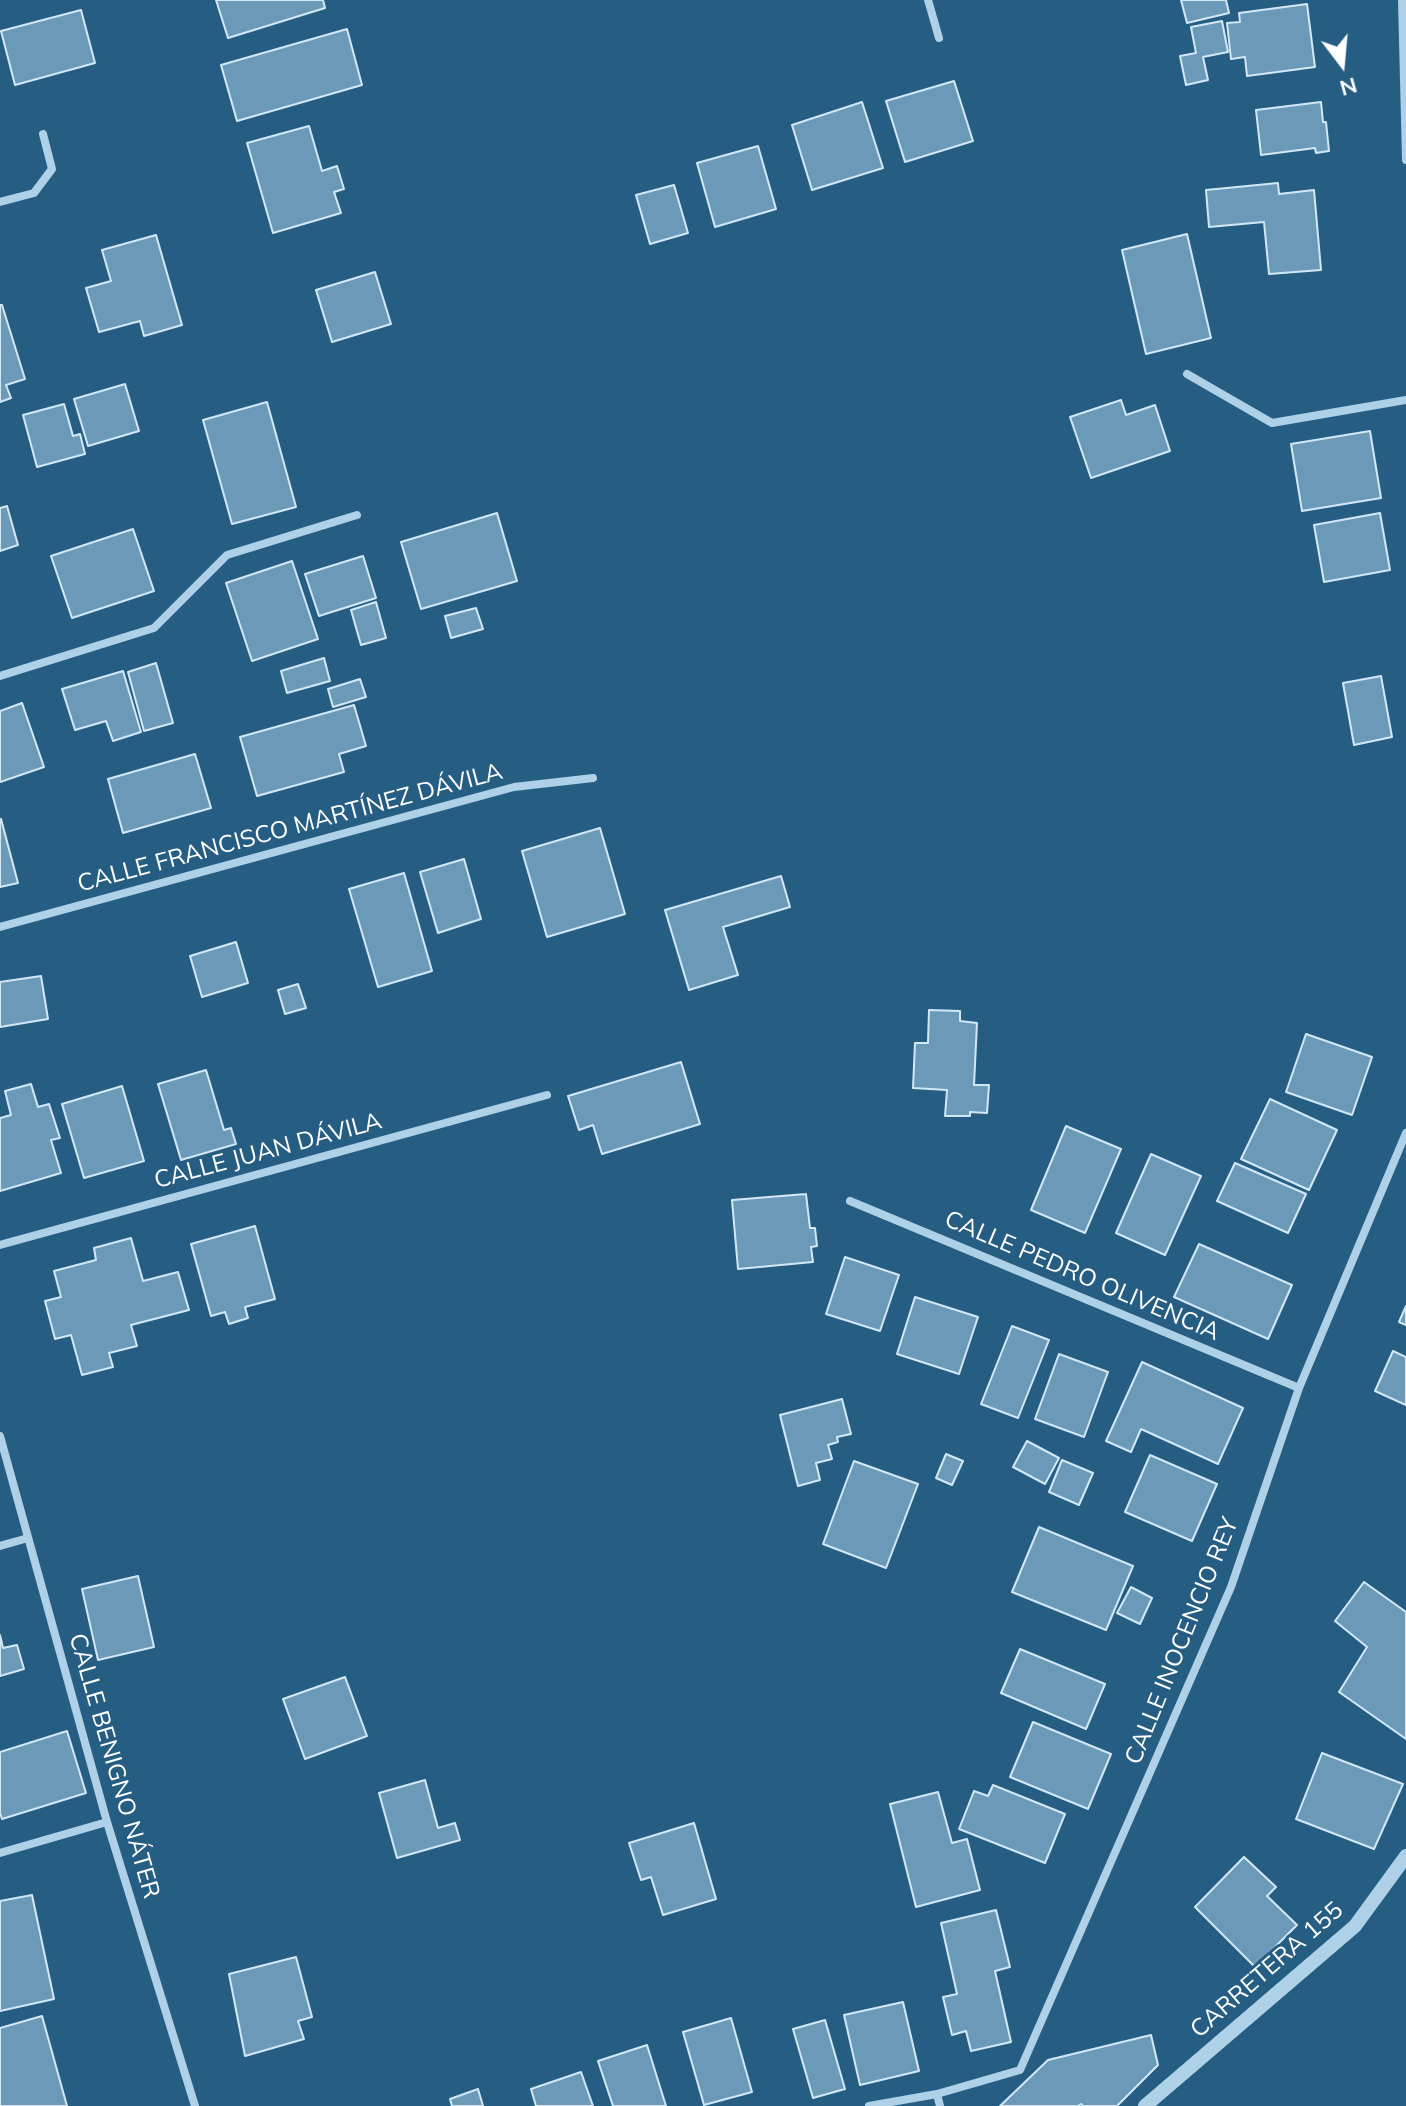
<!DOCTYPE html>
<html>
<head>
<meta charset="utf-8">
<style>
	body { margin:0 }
	#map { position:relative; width:1406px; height:2106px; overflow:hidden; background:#265e83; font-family:Mulish,sans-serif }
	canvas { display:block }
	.north { position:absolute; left:1302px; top:24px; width:80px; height:80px; -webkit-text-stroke:6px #265e83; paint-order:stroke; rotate:164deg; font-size:22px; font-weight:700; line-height:32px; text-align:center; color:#fff }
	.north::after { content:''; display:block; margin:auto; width:28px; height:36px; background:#fff; clip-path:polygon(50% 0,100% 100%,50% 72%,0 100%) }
</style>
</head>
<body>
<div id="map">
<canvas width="1406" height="2106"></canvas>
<div class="north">N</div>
</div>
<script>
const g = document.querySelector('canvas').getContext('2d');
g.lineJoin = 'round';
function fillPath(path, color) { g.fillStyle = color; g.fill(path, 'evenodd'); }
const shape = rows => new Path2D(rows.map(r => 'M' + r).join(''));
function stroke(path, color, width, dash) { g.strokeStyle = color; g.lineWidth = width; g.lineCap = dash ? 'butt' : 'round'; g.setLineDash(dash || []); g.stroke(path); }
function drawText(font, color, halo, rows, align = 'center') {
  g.font = font + ' Mulish,sans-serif'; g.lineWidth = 6; g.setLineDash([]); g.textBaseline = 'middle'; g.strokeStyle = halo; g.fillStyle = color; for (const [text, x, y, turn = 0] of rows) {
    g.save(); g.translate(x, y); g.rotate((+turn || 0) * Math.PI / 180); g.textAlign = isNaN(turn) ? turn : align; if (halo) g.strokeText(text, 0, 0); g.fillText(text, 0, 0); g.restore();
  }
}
const building = shape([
	[216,0,323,0,325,8,228,38,216,0],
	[1181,0,1226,0,1229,13,1187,23,1181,0],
	[1307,4,1315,67,1247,76,1245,57,1231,59,1227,23,1240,22,1239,13,1307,4],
	[81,10,95,63,15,85,1,31,81,10],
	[1222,21,1228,52,1203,57,1208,80,1186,85,1180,56,1196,53,1191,27,1222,21],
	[347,29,362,85,237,121,221,65,347,29],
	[954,81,973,141,905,162,886,101,954,81],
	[862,102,883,168,812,190,792,125,862,102],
	[1321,102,1323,122,1326,122,1329,151,1316,153,1315,148,1261,155,1256,110,1321,102],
	[309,126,322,171,337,166,344,189,334,192,341,213,273,233,247,143,309,126],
	[758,146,776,209,715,227,697,163,758,146],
	[1278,183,1279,194,1314,190,1321,270,1269,274,1264,222,1209,227,1206,190,1278,183],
	[674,185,688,233,650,244,636,195,674,185],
	[1187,234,1211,338,1146,354,1122,250,1187,234],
	[156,235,182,325,144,336,140,321,99,332,86,288,111,281,102,250,156,235],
	[375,272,391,324,332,342,316,290,375,272],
	[0,305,2,305,25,379,6,385,11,398,0,402,0,305],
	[125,384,139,431,88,446,74,399,125,384],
	[1121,400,1126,415,1155,405,1170,451,1091,478,1070,417,1121,400],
	[267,402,296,507,232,524,203,420,267,402],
	[64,404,73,436,80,434,85,454,37,467,23,415,64,404],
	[1370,431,1381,498,1302,511,1291,444,1370,431],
	[7,506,18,545,0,551,0,508,7,506],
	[497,513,517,581,421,609,401,542,497,513],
	[1380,513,1390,570,1324,582,1314,525,1380,513],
	[133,529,154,591,72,618,51,556,133,529],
	[363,556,376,598,319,616,305,574,363,556],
	[292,561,318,639,252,661,226,583,292,561],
	[376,602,386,638,361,645,351,610,376,602],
	[476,608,483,629,451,638,445,616,476,608],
	[324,658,330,681,287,693,281,671,324,658],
	[156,663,173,723,144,731,128,672,156,663],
	[123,671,141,732,113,741,106,721,75,730,62,689,123,671],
	[1381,676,1392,737,1354,745,1343,683,1381,676],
	[360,679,366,697,333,707,328,689,360,679],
	[22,703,44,767,0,782,0,711,22,703],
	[354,705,366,746,339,754,344,772,257,796,240,737,354,705],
	[195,754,211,808,123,833,108,779,195,754],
	[1,819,18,883,0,887,0,820,1,819],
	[600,828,625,914,547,937,522,851,600,828],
	[464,859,481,919,438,933,420,872,464,859],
	[404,873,432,971,378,987,349,889,404,873],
	[781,876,790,907,723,927,738,975,689,990,665,910,781,876],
	[236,942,248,983,202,997,190,956,236,942],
	[41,976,48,1019,0,1027,0,982,41,976],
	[298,984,306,1008,285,1014,278,990,298,984],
	[929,1010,960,1011,960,1021,977,1023,974,1085,989,1085,987,1113,970,1112,970,1116,945,1116,947,1090,913,1088,915,1043,928,1043,929,1010],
	[1306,1034,1372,1057,1352,1115,1286,1092,1306,1034],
	[681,1062,700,1124,602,1154,593,1125,579,1130,568,1096,681,1062],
	[206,1070,224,1130,231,1128,236,1144,181,1160,158,1084,206,1070],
	[31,1084,38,1107,49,1104,60,1138,51,1140,61,1173,0,1191,0,1118,11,1115,5,1091,31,1084],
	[122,1086,144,1161,84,1178,62,1104,122,1086],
	[1270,1099,1337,1130,1309,1190,1241,1159,1270,1099],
	[1066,1126,1121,1149,1085,1233,1031,1210,1066,1126],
	[1151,1154,1201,1176,1165,1255,1116,1233,1151,1154],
	[1235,1163,1306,1194,1288,1233,1217,1201,1235,1163],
	[806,1194,810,1228,815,1228,817,1246,811,1247,813,1262,738,1269,732,1200,806,1194],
	[255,1226,275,1299,245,1307,248,1318,229,1324,225,1312,211,1316,191,1244,255,1226],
	[131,1238,143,1281,178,1272,189,1310,131,1325,137,1346,109,1353,113,1367,82,1375,71,1335,55,1339,45,1301,61,1297,54,1271,96,1260,94,1248,131,1238],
	[1199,1244,1292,1285,1268,1339,1174,1297,1199,1244],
	[845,1257,899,1275,880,1331,826,1314,845,1257],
	[915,1297,978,1317,959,1374,897,1354,915,1297],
	[1406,1306,1406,1325,1399,1322,1406,1306],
	[1012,1326,1049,1340,1018,1418,981,1404,1012,1326],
	[1393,1351,1406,1357,1406,1405,1375,1391,1393,1351],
	[1059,1354,1108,1372,1084,1437,1035,1419,1059,1354],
	[1142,1362,1243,1408,1218,1464,1141,1429,1131,1452,1106,1441,1142,1362],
	[842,1399,851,1434,837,1437,838,1442,828,1445,832,1459,816,1463,820,1480,798,1486,780,1415,842,1399],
	[1027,1441,1059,1458,1045,1484,1013,1467,1027,1441],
	[946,1454,963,1461,952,1485,936,1478,946,1454],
	[1150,1455,1217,1484,1192,1541,1125,1512,1150,1455],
	[1062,1460,1093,1473,1079,1505,1049,1492,1062,1460],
	[854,1461,918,1484,886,1568,823,1544,854,1461],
	[1039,1527,1133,1566,1106,1630,1012,1592,1039,1527],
	[138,1576,154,1647,98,1660,82,1589,138,1576],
	[1364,1582,1406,1612,1406,1739,1339,1692,1367,1647,1335,1621,1364,1582],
	[1131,1587,1152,1598,1140,1624,1117,1613,1131,1587],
	[0,1635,3,1648,17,1645,24,1669,0,1676,0,1635],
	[1020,1649,1105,1684,1086,1729,1001,1693,1020,1649],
	[345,1677,367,1736,305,1759,283,1699,345,1677],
	[1033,1722,1111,1754,1088,1809,1010,1777,1033,1722],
	[67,1731,86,1793,2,1819,0,1813,0,1752,67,1731],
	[1322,1753,1403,1784,1374,1849,1296,1819,1322,1753],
	[425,1780,438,1828,455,1823,460,1840,397,1858,379,1793,425,1780],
	[993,1785,1065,1814,1045,1863,959,1829,974,1791,988,1796,993,1785],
	[938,1792,952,1843,967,1839,980,1890,916,1907,890,1804,938,1792],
	[694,1823,716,1899,663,1915,651,1877,641,1880,629,1843,694,1823],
	[1244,1857,1276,1887,1267,1896,1297,1925,1255,1967,1195,1907,1244,1857],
	[32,1895,54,1999,0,2011,0,1901,32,1895],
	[996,1910,1010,1967,995,1971,1011,2042,971,2051,966,2031,952,2035,943,1997,957,1994,941,1923,996,1910],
	[296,1957,312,2017,298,2021,304,2039,245,2056,229,1974,296,1957],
	[903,2002,919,2071,860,2085,844,2015,903,2002],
	[42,2016,67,2106,0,2106,0,2028,42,2016],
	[731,2018,752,2092,704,2105,683,2032,731,2018],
	[825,2020,845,2089,813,2098,793,2029,825,2020],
	[1151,2035,1158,2065,1117,2106,1083,2106,1081,2104,1078,2106,1000,2106,1048,2060,1151,2035],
	[647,2045,666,2106,613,2106,598,2061,647,2045],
	[581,2072,593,2106,536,2106,531,2089,581,2072],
	[478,2089,483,2106,452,2106,450,2099,478,2089]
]);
const minor = shape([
	[928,0,939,38],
	[1402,0,1406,160],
	[0,202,34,193,52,169,43,134],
	[1187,374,1272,423,1406,400],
	[0,676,154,628,227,555,357,515],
	[0,927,514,787,593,778],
	[850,1201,1299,1388],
	[0,1245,547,1095],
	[0,1436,107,1822,195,2106],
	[0,1546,28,1538],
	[0,1853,107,1822],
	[937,2094,940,2106],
	[869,2106,937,2094,1020,2070,1231,1587,1299,1388,1406,1133]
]);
const tertiary = shape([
	[1145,2106,1355,1926,1406,1856]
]);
const streetNames = [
	["CALLE FRANCISCO MARTÍNEZ DÁVILA",290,828,-15],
	["CALLE JUAN DÁVILA",268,1151,-15],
	["CALLE PEDRO OLIVENCIA",1082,1276,23],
	["CALLE INOCENCIO REY",1182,1641,-68],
	["CALLE BENIGNO NÁTER",114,1766,74],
	["CARRETERA 155",1267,1970,-41]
];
fillPath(building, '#6b9ab9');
stroke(building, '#d3e8f6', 2);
stroke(minor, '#afd1e7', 8);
stroke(tertiary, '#afd1e7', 14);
drawText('24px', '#fff', '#265e83', streetNames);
</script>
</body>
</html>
